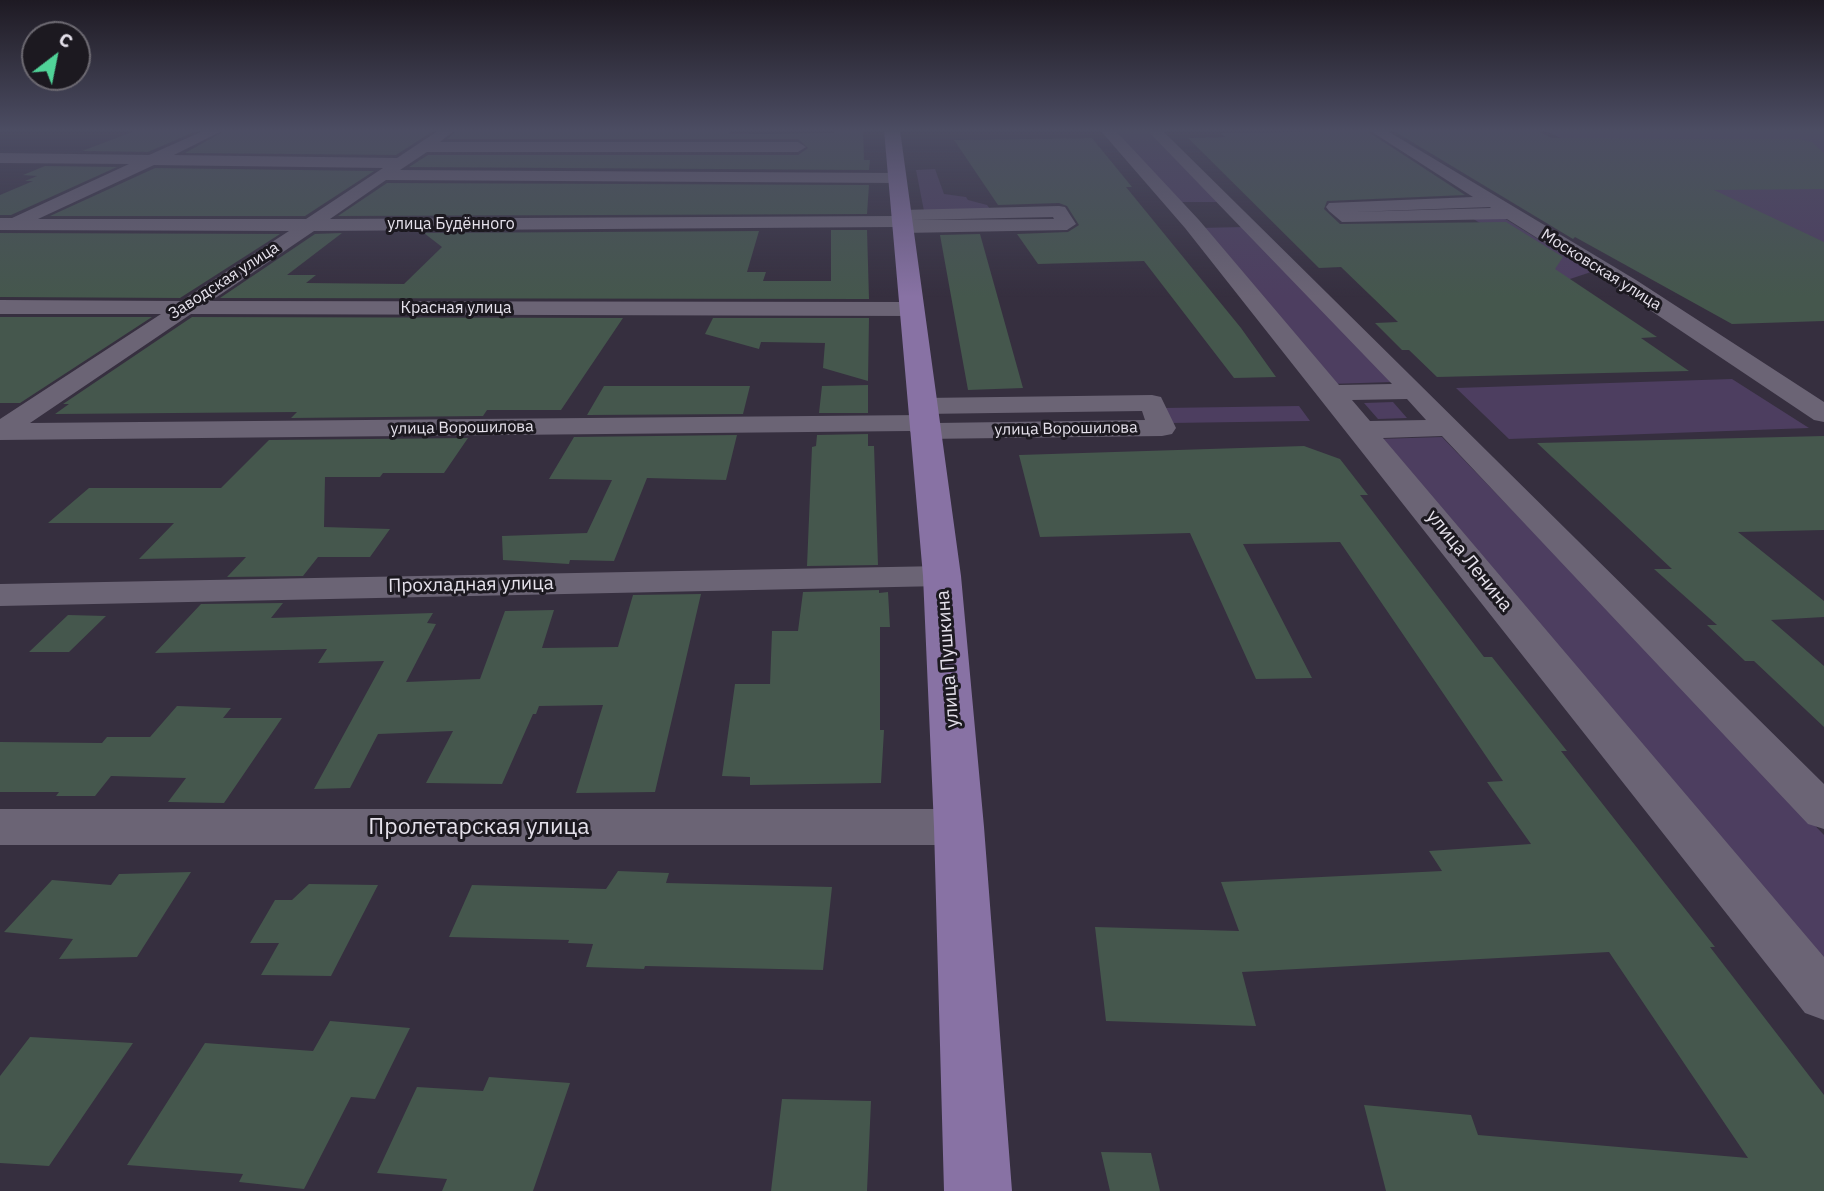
<!DOCTYPE html>
<html>
<head>
<meta charset="utf-8">
<style>
	body { margin:0 }
	#map { position:relative; width:1824px; height:1191px; overflow:hidden; background:#362f3f; font-family:"IBM Plex Sans",sans-serif }
	canvas { display:block }
	.north { position:absolute; left:21px; top:21px; width:70px; height:70px; box-sizing:border-box; background:#1c1920; border:2px solid #6c6971; border-radius:50%; rotate:32deg; font-size:19px; font-weight:700; line-height:28px; text-align:center; color:#e5e1eb }
	.north::after { content:''; display:block; margin:auto; width:24px; height:32px; background:#50d398; clip-path:polygon(50% 0,100% 100%,50% 72%,0 100%) }
</style>
</head>
<body>
<div id="map">
<canvas width="1824" height="1191"></canvas>
<div class="north">С</div>
</div>
<script>
const g = document.querySelector('canvas').getContext('2d');
g.lineJoin = 'round';
function fillPath(path, color) { g.fillStyle = color; g.fill(path, 'evenodd'); }
const shape = rows => new Path2D(rows.map(r => 'M' + r).join(''));
function drawText(font, color, halo, rows, align = 'center') {
  g.font = font + ' "IBM Plex Sans",sans-serif'; g.lineWidth = 6; g.setLineDash([]); g.textBaseline = 'middle'; g.strokeStyle = halo; g.fillStyle = color; for (const [text, x, y, turn = 0] of rows) {
    g.save(); g.translate(x, y); g.rotate((+turn || 0) * Math.PI / 180); g.textAlign = isNaN(turn) ? turn : align; if (halo) g.strokeText(text, 0, 0); g.fillText(text, 0, 0); g.restore();
  }
}
const green = shape([
	[1107,130,1153,130,1217,202,1172,202],
	[1544,130,1824,130,1824,267],
	[935,169,944,194,966,197,968,200,987,205,990,209,924,211,916,170],
	[1499,215,1591,272,1567,280,1469,216],
	[1244,227,1392,382,1330,384,1198,228],
	[1732,379,1809,428,1509,439,1456,388],
	[1393,402,1407,418,1378,419,1364,403],
	[1299,406,1310,421,1170,423,1163,408],
	[1442,437,1824,835,1824,961,1378,439]
]);
const building = shape([
	[137,130,199,130,148,152,82,151],
	[226,130,435,130,396,155,185,153],
	[457,130,732,130,729,134,834,133,835,130,863,130,864,160,870,160,869,170,409,167,428,155,798,155,808,148,798,139,447,139],
	[1392,130,1536,130,1552,138,1799,139,1812,142,1824,153,1824,189,1714,190,1824,242,1824,321,1732,324,1575,237,1573,239],
	[1367,131,1465,195,1327,201,1324,209,1340,224,1506,222,1563,257,1555,269,1657,337,1641,338,1689,371,1437,377,1409,350,1402,350,1375,323,1398,322,1341,267,1319,268,1188,138,1225,137,1220,133],
	[1092,138,1132,187,1126,187,1241,328,1276,377,1234,378,1144,261,1038,264,1017,234,1068,232,1079,225,1067,206,1059,203,998,205,954,140],
	[45,166,117,167,11,215,0,215,0,195,33,181,25,181,37,176,23,175],
	[155,168,374,171,305,216,50,216],
	[387,183,869,185,867,214,338,216],
	[831,230,867,230,869,299,220,298,315,234,342,233,287,275,316,275,306,283,404,284,442,247,424,233,759,231,747,272,766,272,763,281,831,281],
	[0,233,280,234,180,298,0,297],
	[980,234,1023,388,968,390,940,235],
	[0,317,152,317,20,403,0,403],
	[192,317,623,318,561,410,487,410,483,416,291,418,297,412,55,414,69,404,63,404],
	[713,318,869,318,868,381,823,368,825,343,761,342,759,349,705,334],
	[868,385,868,413,819,413,822,386],
	[604,386,750,386,743,414,587,415],
	[868,434,868,446,874,446,878,565,807,566,812,447,816,446,817,435],
	[737,435,726,480,647,478,614,561,570,560,569,564,503,560,502,536,587,533,612,480,549,479,574,437],
	[1824,436,1824,530,1738,532,1824,601,1824,617,1771,620,1824,666,1824,727,1754,661,1745,661,1707,625,1717,625,1654,569,1672,569,1537,443],
	[468,438,444,473,383,473,380,477,325,477,324,527,390,529,370,557,318,557,303,576,227,577,246,557,139,559,174,523,48,523,89,488,221,488,269,440],
	[1304,446,1340,459,1368,495,1360,495,1484,657,1492,657,1567,751,1561,751,1715,947,1710,947,1824,1095,1824,1191,1386,1191,1364,1105,1471,1115,1478,1135,1748,1158,1609,952,1242,972,1256,1026,1106,1021,1095,927,1239,931,1221,882,1442,871,1429,851,1531,844,1487,782,1503,781,1340,542,1243,544,1312,678,1256,679,1190,533,1040,537,1019,455],
	[879,590,879,593,888,592,890,627,880,627,880,730,884,730,881,783,750,785,750,777,722,776,735,684,770,684,772,631,798,631,803,592],
	[701,594,655,792,576,793,603,705,539,706,536,714,533,714,502,784,426,783,453,731,378,734,350,788,314,789,384,661,318,663,327,649,155,653,201,604,283,603,271,618,433,613,427,623,436,624,406,682,480,679,505,611,554,610,542,648,618,647,633,595],
	[68,615,106,616,69,652,29,652],
	[177,706,231,708,223,718,282,718,224,803,168,802,186,778,111,776,95,796,56,796,59,792,0,792,0,742,102,743,107,737,150,737],
	[618,871,669,873,666,883,832,887,823,970,645,966,644,969,586,967,593,944,568,943,569,940,449,937,472,885,606,889],
	[191,872,137,957,59,959,73,939,4,932,52,880,111,885,119,874],
	[309,884,378,885,331,976,261,975,279,943,250,943,275,900,292,900],
	[330,1021,410,1028,375,1099,351,1097,304,1189,239,1182,243,1174,127,1165,205,1043,313,1051],
	[30,1037,133,1043,49,1166,0,1163,0,1076],
	[489,1077,570,1083,533,1191,442,1191,447,1179,377,1173,417,1087,483,1091],
	[782,1099,871,1101,867,1191,771,1191],
	[1101,1152,1151,1153,1160,1191,1110,1191]
]);
const minor = shape([
	[205,130,224,130,174,155,397,158,439,130,455,130,440,142,798,142,806,147,798,152,427,152,400,170,897,173,905,178,897,183,386,180,330,219,893,216,896,211,902,210,1059,206,1065,207,1076,224,1067,230,903,233,896,231,894,227,314,231,211,301,912,302,920,304,923,309,920,314,912,316,191,314,30,423,923,415,933,417,936,423,1145,420,1142,411,923,414,914,412,910,406,914,400,923,398,1152,395,1161,397,1176,428,1172,434,1162,436,924,439,914,437,910,431,0,440,0,419,161,314,0,314,0,300,181,301,289,231,0,230,0,218,12,218,129,164,0,163,0,153,149,155,205,130],
	[154,165,383,168,306,219,38,219,154,165],
	[1053,217,1054,219,912,220,1053,217],
	[1100,130,1115,130,1199,220,1339,385,1392,384,1147,130,1162,130,1824,784,1824,829,1808,824,1442,436,1383,438,1824,957,1824,1020,1805,1013,1185,228,1100,130],
	[1407,399,1426,420,1370,421,1352,400,1407,399],
	[1369,130,1386,130,1636,280,1824,402,1824,422,1814,420,1620,290,1507,219,1342,222,1329,211,1326,207,1329,203,1473,197,1369,130],
	[1490,207,1491,208,1353,212,1490,207],
	[942,566,954,569,959,576,954,583,942,586,0,606,0,584,942,566],
	[0,809,959,809,975,814,982,827,975,840,959,845,0,845,0,809]
]);
const major = shape([
	[884,130,900,130,961,576,984,827,1012,1191,944,1191,934,827,923,576,884,130]
]);
const farStreetnames = [
	["улица Будённого",451,224],
	["Московская улица",1601,270,32],
	["Заводская улица",224,281,-33],
	["Красная улица",456,308],
	["улица Ворошилова",462,428,-1],
	["улица Ворошилова",1066,429,-1]
];
const streetNames = [
	["улица Ленина",1469,561,51],
	["Прохладная улица",471,585,-1],
	["улица Пушкина",948,659,-94]
];
const nearStreetnames = [
	["Пролетарская улица",479,827]
];
fillPath(green, '#4d3e60');
fillPath(building, '#45574d');
fillPath(minor, '#6b6475');
fillPath(major, '#8872a4');
const sky = g.createLinearGradient(0, 0, 0, 297);
sky.addColorStop(0, '#1e1a23');
sky.addColorStop(0.44, '#4c4d63');
sky.addColorStop(1, '#4c4d6300');
g.fillStyle = sky;
g.fillRect(0, 0, 1824, 297);
drawText('16px', '#e5e1eb', '#1c1920', farStreetnames);
drawText('19px', '#e5e1eb', '#1c1920', streetNames);
drawText('23px', '#e5e1eb', '#1c1920', nearStreetnames);
</script>
</body>
</html>
